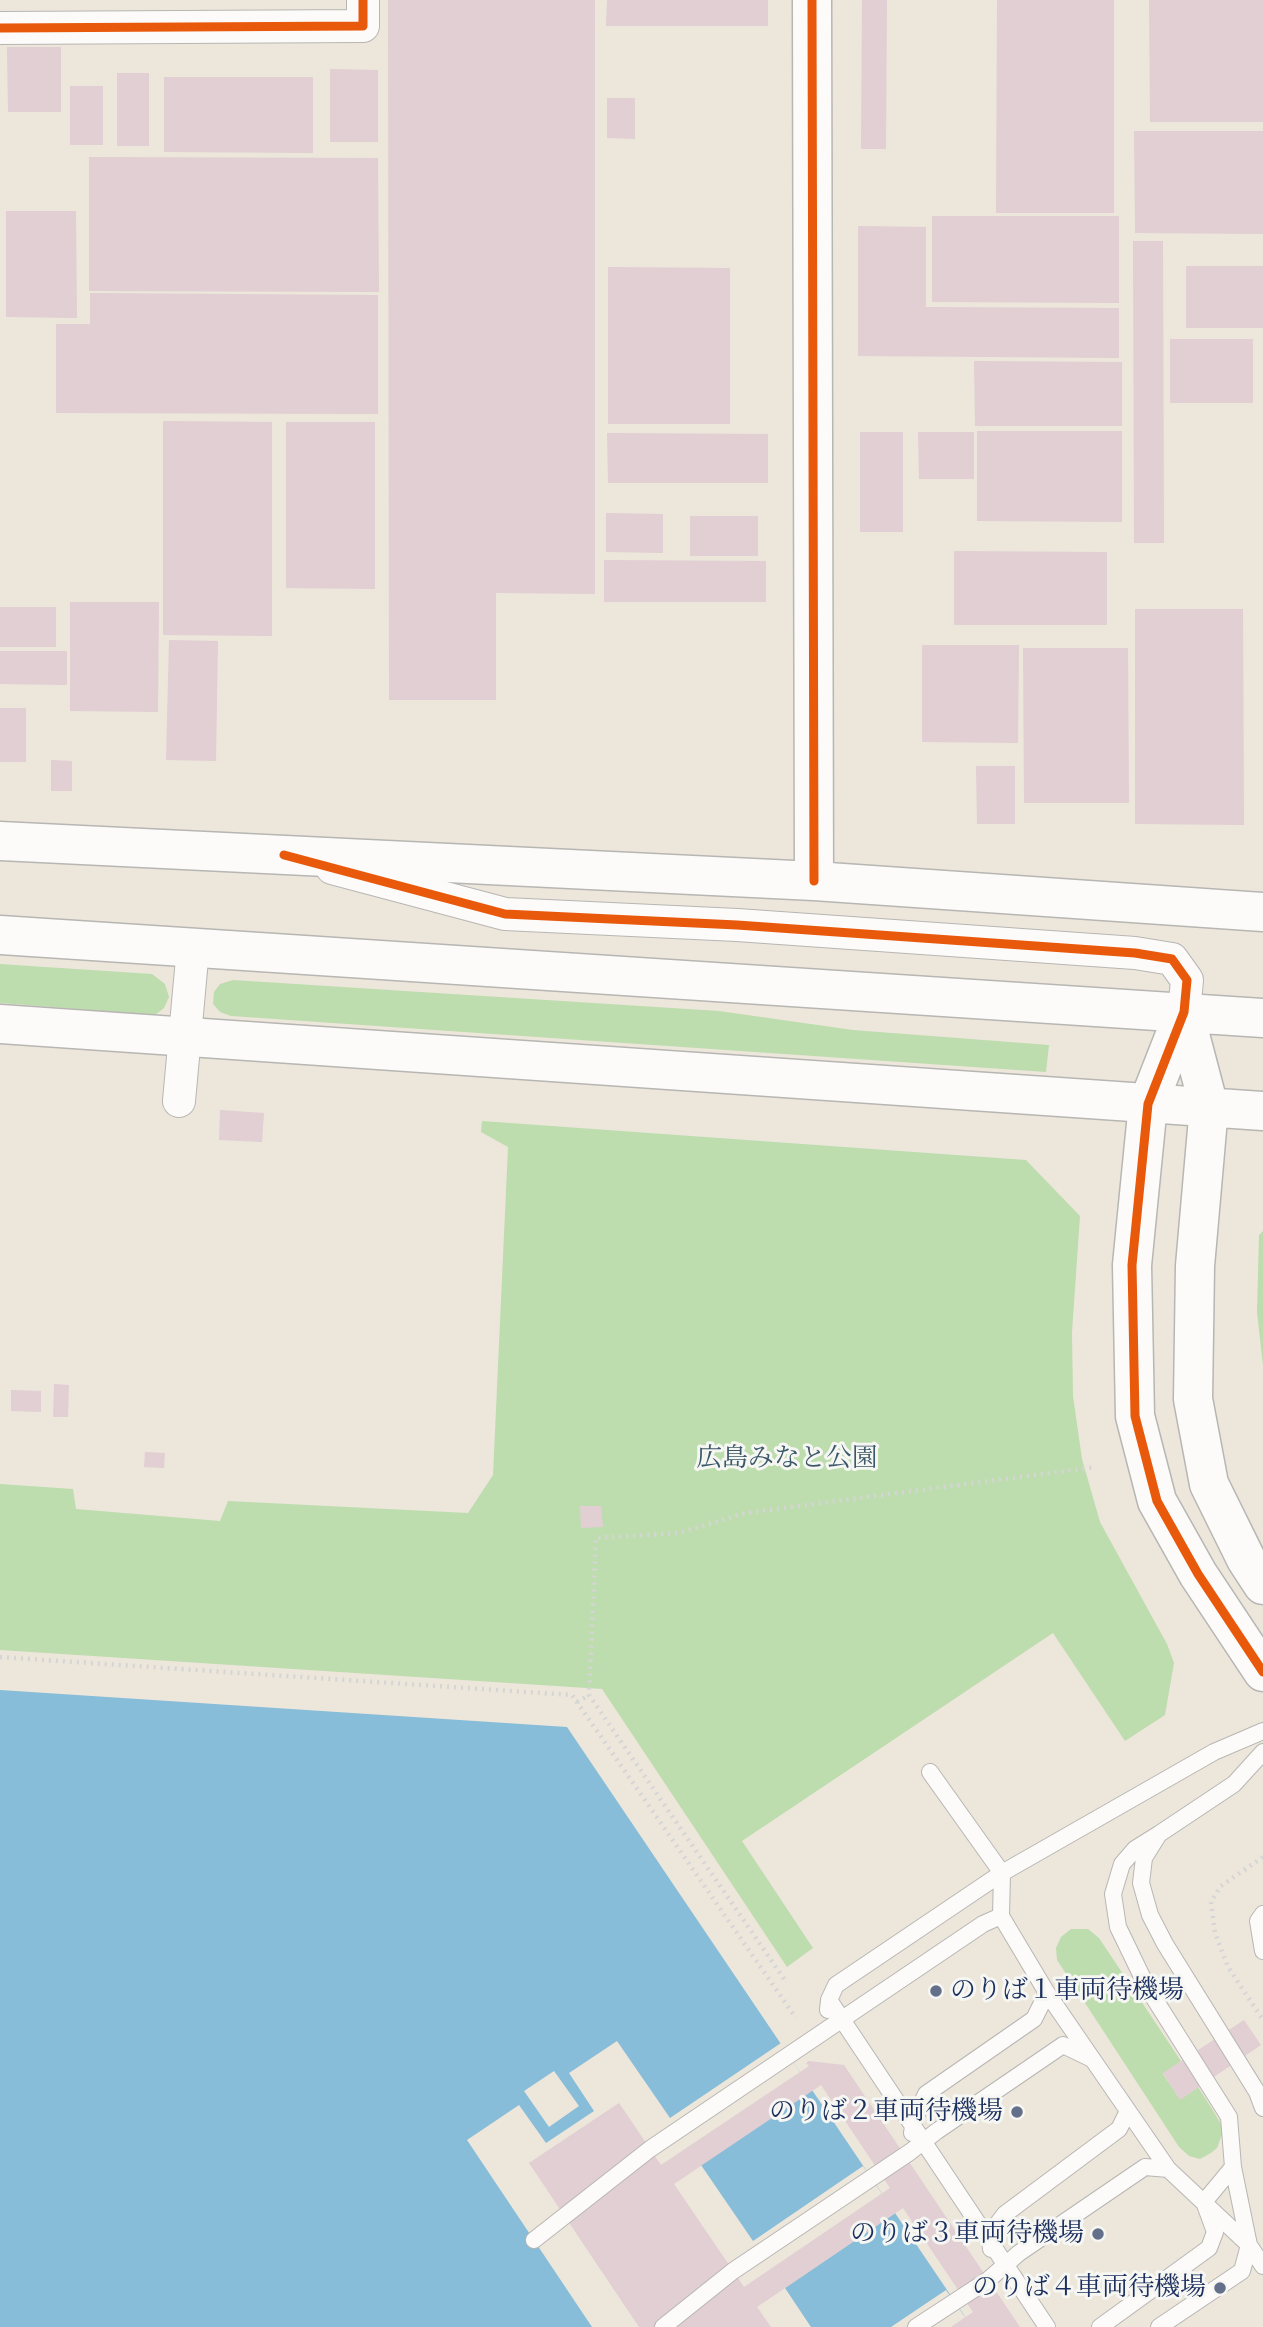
<!DOCTYPE html>
<html>
<head>
<meta charset="utf-8">
<style>
	body { margin:0 }
	canvas { display:block; background:#ece6db }
</style>
</head>
<body>
<canvas width="1263" height="2327"></canvas>
<script>
const g = document.querySelector('canvas').getContext('2d');
g.lineJoin = 'round';
function fillPath(path, color) { g.fillStyle = color; g.fill(path, 'evenodd'); }
const shape = rows => new Path2D(rows.map(r => 'M' + r).join(''));
function stroke(path, color, width, dash) { g.strokeStyle = color; g.lineWidth = width; g.lineCap = dash ? 'butt' : 'round'; g.setLineDash(dash || []); g.stroke(path); }
function drawText(font, color, halo, rows, align = 'center') {
  g.font = font + ' "EB Garamond","Noto Serif JP",serif'; g.lineWidth = 6; g.setLineDash([]); g.textBaseline = 'middle'; g.strokeStyle = halo; g.fillStyle = color; for (const [text, x, y, turn = 0] of rows) {
    g.save(); g.translate(x, y); g.rotate((+turn || 0) * Math.PI / 180); g.textAlign = isNaN(turn) ? turn : align; if (halo) g.strokeText(text, 0, 0); g.fillText(text, 0, 0); g.restore();
  }
}
const green = shape([
	[0,964,152,974,165,984,169,997,164,1008,155,1015,0,1003],
	[233,980,719,1011,853,1030,1049,1045,1046,1072,231,1016,220,1012,213,1004,214,992,220,984],
	[482,1121,1026,1160,1080,1216,1072,1332,1073,1396,1082,1459,1100,1522,1167,1644,1174,1663,1165,1715,1125,1741,1053,1633,742,1841,813,1948,787,1967,602,1689,0,1650,0,1484,73,1489,76,1509,220,1521,228,1501,468,1513,493,1475,508,1147,481,1132],
	[1263,1231,1263,1366,1257,1312,1259,1235],
	[1071,1929,1088,1929,1099,1938,1181,2061,1163,2074,1180,2099,1198,2087,1212,2109,1224,2129,1217,2148,1211,2153,1200,2159,1189,2156,1179,2147,1057,1960,1056,1948,1061,1937]
]);
const water = shape([
	[0,1690,567,1727,972,2327,0,2327]
]);
const pier = shape([
	[617,2041,670,2118,781,2043,811,2089,701,2165,753,2241,863,2166,895,2213,785,2288,811,2327,592,2327,467,2140,519,2105,546,2143,594,2111,569,2073],
	[554,2071,579,2106,549,2127,524,2091],
	[946,2290,972,2327,891,2327]
]);
const building = shape([
	[388,0,595,0,595,594,496,593,496,700,389,700],
	[607,0,768,0,768,26,606,26],
	[862,0,887,0,886,149,861,149],
	[997,0,1114,0,1114,213,996,213],
	[1149,0,1263,0,1263,122,1150,122],
	[7,47,61,47,61,112,8,112],
	[330,69,378,70,378,142,330,142],
	[117,73,149,73,149,146,117,146],
	[164,77,313,77,313,153,164,152],
	[70,86,103,86,103,145,70,145],
	[607,98,635,98,635,139,607,138],
	[1134,131,1263,131,1263,234,1135,233],
	[89,157,378,158,379,292,89,291],
	[6,211,76,211,77,318,6,317],
	[932,216,1119,216,1119,303,932,302],
	[858,226,926,227,926,307,1119,308,1119,358,858,356],
	[1133,241,1163,241,1164,543,1134,543],
	[1186,266,1263,266,1263,328,1186,328],
	[608,267,730,268,730,424,608,424],
	[90,293,378,295,378,414,56,413,56,324,90,324],
	[1170,339,1253,339,1253,403,1170,403],
	[974,361,1122,362,1122,426,975,426],
	[163,421,272,422,272,636,163,635],
	[286,422,375,422,375,589,286,588],
	[977,431,1122,431,1122,522,977,521],
	[860,432,903,432,903,532,860,532],
	[918,432,974,432,974,479,919,479],
	[607,433,768,434,768,483,608,483],
	[606,513,663,514,663,553,606,552],
	[690,516,758,516,758,556,690,556],
	[954,551,1107,552,1107,625,954,625],
	[604,560,766,561,766,602,604,602],
	[70,602,159,602,158,712,70,711],
	[0,607,56,607,56,647,0,647],
	[1135,609,1243,609,1244,825,1135,824],
	[169,640,218,641,216,761,166,760],
	[922,645,1019,645,1018,743,922,742],
	[1023,648,1128,648,1129,803,1024,803],
	[0,651,67,651,67,685,0,684],
	[0,708,26,708,26,762,0,762],
	[51,760,72,761,72,791,51,791],
	[976,766,1015,766,1015,824,977,824],
	[220,1110,264,1113,262,1142,219,1140],
	[54,1384,69,1385,68,1417,53,1417],
	[11,1390,41,1391,41,1412,11,1411],
	[145,1452,165,1453,164,1468,144,1467],
	[580,1506,601,1506,603,1527,581,1528],
	[1244,2020,1261,2045,1180,2100,1163,2073],
	[809,2061,844,2065,1020,2327,951,2327,973,2312,903,2208,757,2307,771,2327,639,2327,529,2163,619,2103,661,2165,809,2066,806,2063],
	[821,2085,890,2188,744,2287,674,2184]
]);
const path = shape([
	[0,1657,572,1695,796,2018],
	[577,1702,589,1695],
	[1263,1857,1221,1886,1211,1902,1215,1933,1228,1967,1263,2020],
	[784,1979,589,1695,596,1538,678,1533,745,1513,1096,1467]
]);
const service = shape([
	[1263,1731,1214,1752,1002,1873,1001,1916,1047,1993,1168,2169,1249,2245,1263,2266],
	[1263,1752,1234,1784,1159,1834,1144,1858,1141,1883,1150,1915,1165,1944,1257,2092,1263,2108],
	[1263,1914,1258,1921,1263,1951],
	[829,2000,1047,2327],
	[828,2010,829,2000,836,1985,1002,1873,930,1772],
	[912,2133,914,2120,926,2094,1034,2019,1047,1993],
	[534,2240,650,2149,983,1924,1001,1916],
	[991,2249,990,2241,995,2227,1005,2214,1119,2129,1128,2111],
	[663,2327,733,2271,910,2152,937,2131,1063,2045,1092,2059],
	[916,2327,988,2280,1019,2253,1145,2167,1168,2169],
	[1100,2327,1209,2248,1215,2232,1204,2202,1233,2167,1229,2117,1147,1987,1118,1927,1113,1894,1122,1864,1135,1849,1159,1834],
	[1159,2327,1242,2271,1249,2245,1233,2167]
]);
const minor = shape([
	[0,28,363,26,363,0],
	[332,868,505,914,737,925,1135,953,1172,959,1187,980,1184,1012],
	[179,1101,193,948]
]);
const tertiary = shape([
	[812,0,814,881],
	[0,841,814,881,1263,912],
	[0,935,1263,1018],
	[1184,1012,1148,1104,1132,1265,1135,1416,1157,1501,1198,1574,1263,1672],
	[1184,1012,1209,1107,1195,1266,1193,1399,1209,1484,1246,1559,1263,1585],
	[0,1024,1263,1111]
]);
const cycleway = shape([
	[812,0,814,881],
	[0,28,363,26,363,0],
	[284,855,505,914,737,925,1135,953,1172,959,1187,980,1184,1012,1148,1104,1132,1265,1135,1416,1157,1501,1198,1574,1263,1672]
]);
const markers = [
	[936,1991,7,"#646f8a"],
	[1017,2112,7,"#646f8a"],
	[1098,2234,7,"#646f8a"],
	[1220,2288,7,"#646f8a"]
];
const parkNames = [
	["広島みなと公園",787,1459]
];
const poiNames = [
	["のりば１車両待機場",950,1991,"left"],
	["のりば２車両待機場",1003,2112],
	["のりば３車両待機場",1084,2234],
	["のりば４車両待機場",1206,2288]
];
fillPath(green, '#beddae');
fillPath(water, '#87bdd8');
fillPath(pier, '#ece6db');
fillPath(building, '#e1cfd3');
stroke(service, '#b8b6b3', 18);
stroke(minor, '#b8b6b3', 34);
stroke(tertiary, '#b8b6b3', 41);
stroke(path, '#d5d5d5', 4.5, [2, 5]);
stroke(service, '#fcfbfa', 16);
stroke(minor, '#fcfbfa', 32);
stroke(tertiary, '#fcfbfa', 38);
stroke(cycleway, '#e8590c', 9);
for (const [x, y, r, color] of markers) { const dot = new Path2D(); dot.arc(x, y, r, 0, 2 * Math.PI); g.fillStyle = color; g.fill(dot); stroke(dot, '#f6f6f2', 2.5); }
drawText('26px', '#3a5869', '#f6f6f2', parkNames);
drawText('26px', '#1b2f5e', '#f6f6f2', poiNames, 'right');
</script>
</body>
</html>
